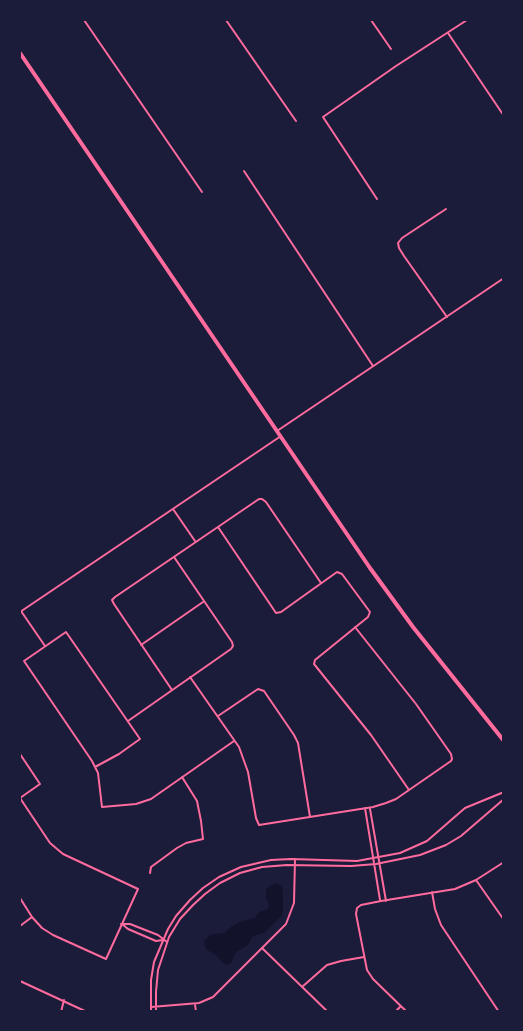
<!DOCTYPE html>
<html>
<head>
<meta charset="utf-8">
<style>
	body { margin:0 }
	#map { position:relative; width:523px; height:1031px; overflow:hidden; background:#1b1b3a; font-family:"IBM Plex Sans",sans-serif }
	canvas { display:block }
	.frame { position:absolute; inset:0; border:21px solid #1b1b3a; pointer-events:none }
</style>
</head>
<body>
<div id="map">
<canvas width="523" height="1031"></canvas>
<div class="frame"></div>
</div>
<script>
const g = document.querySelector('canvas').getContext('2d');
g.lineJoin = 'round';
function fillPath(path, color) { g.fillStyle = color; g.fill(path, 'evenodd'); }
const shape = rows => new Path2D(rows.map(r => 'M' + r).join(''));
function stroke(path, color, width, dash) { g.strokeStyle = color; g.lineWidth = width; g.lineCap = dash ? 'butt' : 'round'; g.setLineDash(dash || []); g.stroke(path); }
const water = shape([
	[275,883,281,885,283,890,283,911,281,916,265,932,252,937,248,945,236,952,231,963,228,965,224,964,217,956,206,949,204,941,210,935,224,933,231,927,240,922,255,918,259,912,268,909,269,904,266,898,266,891,267,888]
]);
const minor = shape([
	[84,20,202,192],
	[226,20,296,121],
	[371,20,391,49],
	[448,33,504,116],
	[244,171,373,366],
	[377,199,323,117,396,66,467,20],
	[446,209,402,238,398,243,399,248,404,256,447,317],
	[277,431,504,278],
	[173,509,195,541],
	[218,527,276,613,281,612,337,572,342,574,370,612,368,617,315,660,314,664,371,735,409,790],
	[21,611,45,646],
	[20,612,281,436],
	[141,645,203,602],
	[190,677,239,747,248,772,256,818,259,825,373,807,386,803,396,799,451,761,452,759,451,754,416,704,355,627],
	[172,690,114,604,112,600,115,597,259,499,262,499,266,502,321,583],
	[218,716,258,689,264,691,294,735,298,743,310,817],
	[128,721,231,649,233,646,232,642,174,557],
	[20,754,40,784,20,798],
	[95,767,119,754,140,739,66,632,24,661,92,761,98,773,102,807,136,804,151,799,234,741],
	[365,808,380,900],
	[370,809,386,901],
	[150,873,151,867,177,848,186,843,203,839,201,821,197,801,182,777],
	[476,880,504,920],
	[432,892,435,909,441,925,499,1012],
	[20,898,32,917,42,928,53,935,106,959,138,889,63,854,50,843,20,798],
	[121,924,130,924,158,935,167,942],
	[122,924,128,929,156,941,163,940],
	[20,926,32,917],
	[262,948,328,1012],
	[20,981,87,1012],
	[302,987,327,965,341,961,364,957],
	[195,1004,196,1012],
	[151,1007,199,1003,213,997,286,924,294,903,295,859],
	[61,1012,64,1000],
	[151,1012,151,980,154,962,168,929,176,916,190,900,203,888,219,877,241,867,271,860,291,859,357,861,400,853,427,841,465,808,504,792],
	[156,1012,156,992,158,970,169,937,180,919,193,905,205,894,220,883,240,873,262,867,287,865,351,866,376,864,420,855,446,845,461,836,504,799],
	[395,1012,401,1006],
	[407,1012,373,979,367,970,356,914,357,908,361,905,381,901,455,889,476,880,504,862]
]);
const primary = shape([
	[20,53,370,568,413,627,504,741]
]);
fillPath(water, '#12122b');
stroke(minor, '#ff6b9d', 2);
stroke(primary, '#ff6b9d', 4);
</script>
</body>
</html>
